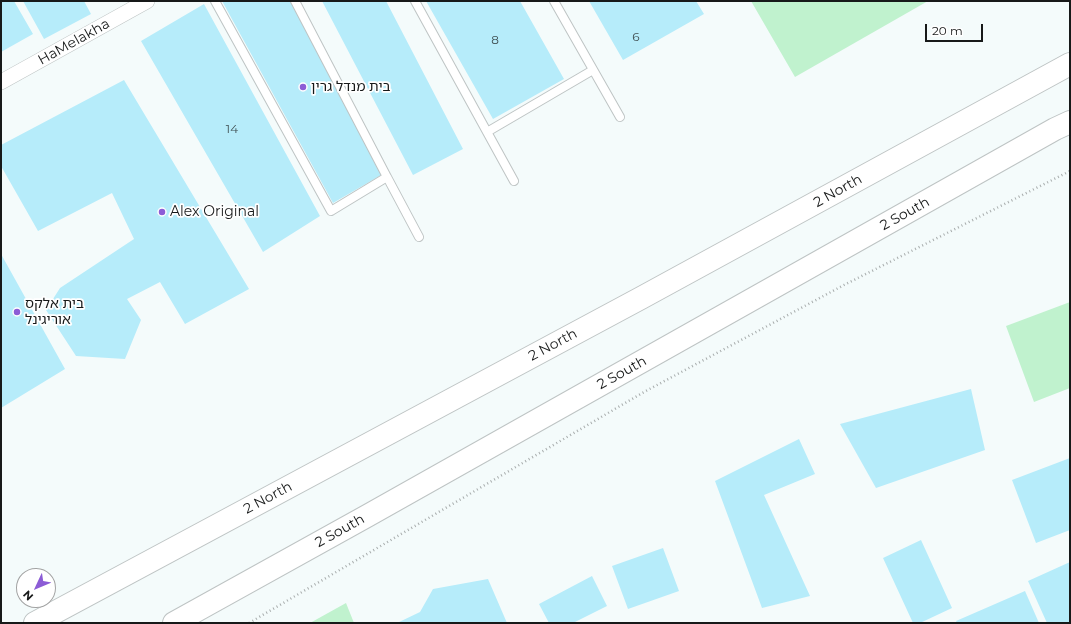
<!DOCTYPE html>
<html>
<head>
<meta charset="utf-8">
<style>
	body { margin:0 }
	#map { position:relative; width:1071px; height:624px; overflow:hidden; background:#f4fbfb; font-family:Montserrat,sans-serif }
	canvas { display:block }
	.frame { position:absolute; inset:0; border:2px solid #171919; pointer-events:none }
	.north { position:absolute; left:16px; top:568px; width:40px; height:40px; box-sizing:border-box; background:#fff; border:1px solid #a2a3a3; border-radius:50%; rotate:226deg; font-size:11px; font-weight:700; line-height:16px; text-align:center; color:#171919 }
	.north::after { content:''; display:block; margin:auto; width:14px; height:18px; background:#8c5cd6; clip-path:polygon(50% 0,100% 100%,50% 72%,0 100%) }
	.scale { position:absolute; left:925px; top:24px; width:58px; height:18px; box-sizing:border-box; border:2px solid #171919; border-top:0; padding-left:5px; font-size:12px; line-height:14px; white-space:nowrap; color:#171919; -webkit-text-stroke:3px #fff; paint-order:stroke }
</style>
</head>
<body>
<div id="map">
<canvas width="1071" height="624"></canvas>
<div class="frame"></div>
<div class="north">N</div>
<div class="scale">20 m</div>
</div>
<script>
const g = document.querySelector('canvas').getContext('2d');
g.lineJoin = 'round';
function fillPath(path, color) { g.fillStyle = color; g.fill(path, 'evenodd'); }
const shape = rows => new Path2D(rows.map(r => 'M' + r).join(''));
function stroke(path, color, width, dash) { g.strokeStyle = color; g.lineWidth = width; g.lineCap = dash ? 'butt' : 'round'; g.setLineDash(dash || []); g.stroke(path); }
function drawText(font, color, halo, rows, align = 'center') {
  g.font = font + ' Montserrat,"Noto Sans Hebrew",sans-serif'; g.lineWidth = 3.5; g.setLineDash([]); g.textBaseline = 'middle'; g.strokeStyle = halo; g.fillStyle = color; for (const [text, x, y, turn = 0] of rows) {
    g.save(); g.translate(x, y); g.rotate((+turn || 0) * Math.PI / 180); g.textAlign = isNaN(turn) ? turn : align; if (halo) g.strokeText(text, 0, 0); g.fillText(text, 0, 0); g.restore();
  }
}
const green = shape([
	[751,1,928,1,795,77],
	[1070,302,1070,388,1034,402,1006,326],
	[346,603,354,623,310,623]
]);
const building = shape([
	[1,1,14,1,33,34,1,52],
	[23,1,84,1,91,14,44,39],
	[222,1,290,1,383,174,333,203],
	[322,1,386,1,463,149,413,175],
	[426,1,520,1,564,79,493,119],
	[589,1,696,1,704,14,623,60],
	[204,4,320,216,263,252,141,41],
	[124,80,249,289,185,324,160,282,127,299,141,320,125,359,76,356,46,310,60,288,134,239,112,193,38,231,1,166,1,145],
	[1,254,65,369,1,408],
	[971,389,985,450,876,488,840,424],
	[799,439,815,474,764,495,810,596,762,608,715,481],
	[1070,458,1070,530,1036,543,1012,480],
	[921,540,952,608,920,623,913,623,883,558],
	[663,548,679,591,628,609,612,566],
	[1070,562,1070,623,1047,623,1028,581],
	[592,576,607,606,573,623,549,623,539,604],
	[488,579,507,623,461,623,461,622,459,623,397,623,420,612,433,589],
	[1025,591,1039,623,957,623,956,621]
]);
const path = shape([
	[249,623,644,392,844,285,1070,171]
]);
const lane = shape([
	[215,1,331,211,387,177,295,1],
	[415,1,514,181],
	[554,1,620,117],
	[487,132,593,70],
	[387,177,419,237]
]);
const street = shape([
	[1,82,147,1]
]);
const highway = shape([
	[35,623,641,298,1070,64],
	[174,623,367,516,1055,129,1070,122]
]);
const markers = [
	[303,87,4,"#8c5cd6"],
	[162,212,4,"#8c5cd6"],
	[17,312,4,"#8c5cd6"]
];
const numberNames = [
	["6",636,37],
	["8",495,40],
	["14",232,129]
];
const streetNames = [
	["HaMelakha",74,42,-29],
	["2 North",838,191,-29],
	["2 South",905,214,-29],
	["2 North",553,345,-28],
	["2 South",622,373,-29],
	["2 North",268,498,-28],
	["2 South",340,531,-29]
];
const poiNames = [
	["בית מנדל גרין",311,87],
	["Alex Original",170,212],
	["בית אלקס",25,304],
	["אוריגינל",25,320]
];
fillPath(green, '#c0f2ce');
fillPath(building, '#b6ecfa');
stroke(lane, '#bec4c4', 10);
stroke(street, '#bec4c4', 16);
stroke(highway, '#bec4c4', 24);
stroke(path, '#a8adad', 2.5, [1, 3]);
stroke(lane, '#fff', 8);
stroke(street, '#fff', 15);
stroke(highway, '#fff', 22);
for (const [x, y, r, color] of markers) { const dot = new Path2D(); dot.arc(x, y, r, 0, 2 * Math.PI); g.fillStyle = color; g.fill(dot); stroke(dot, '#fff', 1.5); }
drawText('12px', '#3f4e51', null, numberNames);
drawText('14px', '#171919', '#fff', streetNames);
drawText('14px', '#171919', '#fff', poiNames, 'left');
</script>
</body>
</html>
